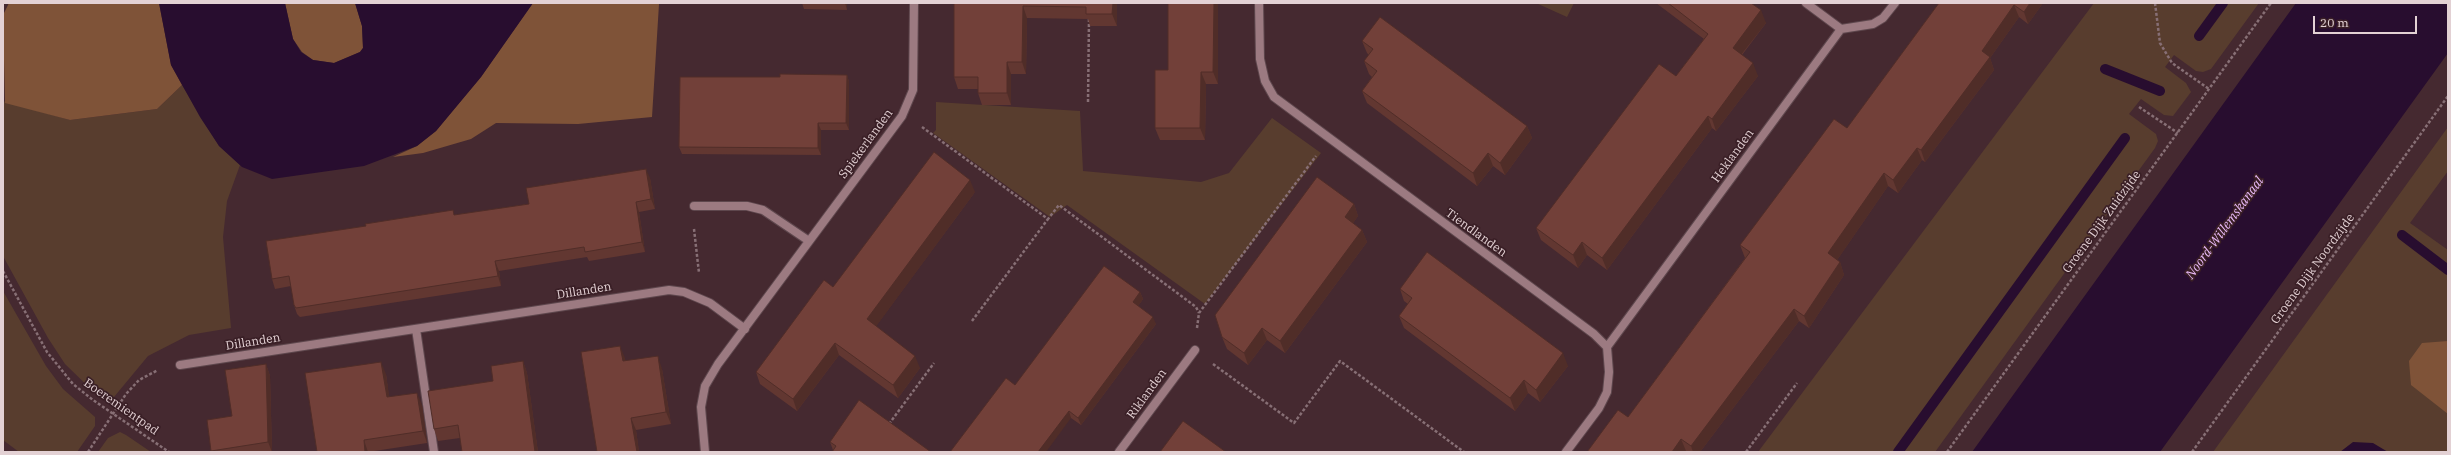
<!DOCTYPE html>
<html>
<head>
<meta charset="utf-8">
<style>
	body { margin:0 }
	#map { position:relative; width:2451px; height:455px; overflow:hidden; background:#452930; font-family:"IBM Plex Serif",serif }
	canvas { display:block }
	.frame { position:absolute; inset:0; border:4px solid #e3d1d4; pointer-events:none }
	.scale { position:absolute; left:2313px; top:16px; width:104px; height:18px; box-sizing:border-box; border:2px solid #e3d1d4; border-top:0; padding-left:5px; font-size:12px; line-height:14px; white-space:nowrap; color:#e3d1d4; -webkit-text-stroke:3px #3a1f26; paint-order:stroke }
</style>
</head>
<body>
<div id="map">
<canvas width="2451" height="455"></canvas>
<div class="frame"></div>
<div class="scale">20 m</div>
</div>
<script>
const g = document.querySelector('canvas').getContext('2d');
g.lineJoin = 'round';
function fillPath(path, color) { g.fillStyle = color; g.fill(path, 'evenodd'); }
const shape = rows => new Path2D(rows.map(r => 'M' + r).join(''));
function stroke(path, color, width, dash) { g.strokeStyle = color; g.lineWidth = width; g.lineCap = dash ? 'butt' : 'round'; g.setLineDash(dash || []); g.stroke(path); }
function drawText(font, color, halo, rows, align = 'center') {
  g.font = font + ' "IBM Plex Serif",serif'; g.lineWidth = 3.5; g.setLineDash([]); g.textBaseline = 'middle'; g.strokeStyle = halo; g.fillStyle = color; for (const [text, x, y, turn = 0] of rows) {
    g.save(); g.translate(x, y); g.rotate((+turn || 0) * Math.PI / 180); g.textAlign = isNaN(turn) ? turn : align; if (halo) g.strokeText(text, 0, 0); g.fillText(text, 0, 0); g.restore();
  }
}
const green = shape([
	[1536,3,1574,3,1567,17],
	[2094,3,2259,3,2211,69,2203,72,2196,71,2174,55,2165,67,2186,83,2191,92,2173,116,2164,115,2141,99,2129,114,2156,134,2158,141,2155,148,1935,452,1758,452],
	[182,85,219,146,240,165,227,201,223,237,231,328,189,335,148,356,114,397,100,398,65,364,48,338,3,256,3,101,70,120,157,109],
	[936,102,1080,111,1083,171,1201,182,1229,173,1272,118,1321,153,1205,304,1067,205,1050,217,933,133,936,130],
	[2448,127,2448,171,2410,223,2448,250,2448,452,2213,452],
	[3,291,46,366,63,389,95,417,95,426,77,452,19,452,3,440],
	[120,432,126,435,151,452,98,452,108,438]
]);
const forest = shape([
	[9,3,159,3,171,65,182,85,157,109,70,120,5,103,3,15],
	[285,3,355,3,362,26,363,48,360,52,334,63,313,60,302,52,293,39],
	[533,3,734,3,659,4,652,117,578,124,496,123,471,139,423,153,393,157,417,146,436,131,481,77],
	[2448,341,2448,414,2411,385,2409,361,2422,343]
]);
const water = shape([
	[159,3,285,3,293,39,301,52,313,60,334,63,360,52,363,48,362,26,355,3,533,3,481,77,436,131,417,146,364,166,272,179,242,167,219,146,200,117,171,65],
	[2296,3,2448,3,2448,53,2160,452,1972,452],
	[2353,442,2373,443,2388,452,2340,452]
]);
const stream = shape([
	[2199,36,2223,3],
	[2105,69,2160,91],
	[2402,235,2448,270],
	[1898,452,2125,138]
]);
const path = shape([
	[2155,3,2160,43,2172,63,2209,89],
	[1088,102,1089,19],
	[2139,107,2178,133],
	[922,127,1048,219,1059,205,1196,307,1199,313],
	[694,229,699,273],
	[3,271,47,352,73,384,93,400,169,452],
	[972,321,1048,219],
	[1197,328,1199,313,1316,156],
	[1213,364,1294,423,1340,361,1464,452],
	[889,424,934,363],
	[88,452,126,394,139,380,158,370],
	[1746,452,1797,383],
	[1947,452,2271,3],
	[2192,452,2448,96]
]);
const street = shape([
	[1259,3,1260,59,1265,81,1274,97,1594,334,1607,347],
	[1806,3,1841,29],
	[694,206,747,206,763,210,809,241],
	[416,329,434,452],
	[1607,347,1841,29,1873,24,1883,18,1895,3],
	[180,365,669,290,684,292,710,303,745,329],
	[705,452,701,407,705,386,718,364,902,116,913,90,914,3],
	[1119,452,1195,350],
	[1566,452,1599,408,1607,392,1609,372,1607,347]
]);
const wall = shape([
	[802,3,847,3,847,10,804,9],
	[954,3,1117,3,1117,26,1090,26,1088,19,1027,18,1026,74,1011,74,1011,105,982,105,978,93,978,89,958,89,954,77],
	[1168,3,1218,3,1218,84,1206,84,1205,140,1160,140,1155,128,1168,70],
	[1656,3,1751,3,1766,23,1742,55,1758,76,1716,131,1712,128,1607,270,1587,255,1578,268,1541,240,1536,228,1676,76,1704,39],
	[1939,3,2043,3,2028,24,2019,17,1990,58,1994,70,1925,162,1922,160,1898,193,1888,186,1837,260,1840,262,1844,275,1809,328,1799,321,1700,452,1687,452,1628,417,1745,258,1740,245,1847,128],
	[1362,41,1527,126,1532,138,1505,175,1493,166,1477,186,1367,103,1362,91,1372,77,1369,74,1364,61,1369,55,1367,53],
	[847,75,849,82,849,130,821,130,821,155,682,154,679,147,780,77],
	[650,178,655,209,639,212,645,252,589,261,587,257,499,271,501,286,300,317,297,314,294,305,291,286,275,289,272,279,455,215,529,204],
	[975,192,876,326,920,368,898,398,839,355,797,411,760,384,756,372,833,287],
	[1354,204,1358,216,1353,223,1362,230,1367,242,1285,353,1267,340,1248,365,1227,349,1222,337],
	[1400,289,1568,366,1540,402,1528,393,1515,411,1404,328,1399,316,1408,304,1404,301],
	[1140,292,1143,299,1138,306,1156,324,1081,425,1071,418,1015,385],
	[625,358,625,361,662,369,671,424,636,430,639,452,597,452],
	[523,361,527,373,538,452,462,452,460,438,438,441,434,429,493,381],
	[266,364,270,376,272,452,212,452,211,451,232,416],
	[386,374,389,397,422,405,427,443,368,452,317,452],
	[830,442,931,452,833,450]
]);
const shadedWall = shape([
	[845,3,847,3,847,10],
	[1113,3,1117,3,1117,26,1112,14],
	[1214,3,1218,3,1218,84,1213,72],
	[2030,3,2043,3,2028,24,2024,12],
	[2014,5,2019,17,1990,58,1994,70,1925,162,1921,150,1982,51],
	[1023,6,1027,18,1026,74,1022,62],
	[1761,10,1766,23,1737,60,1733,48],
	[1007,62,1011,74,1011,105,1007,93],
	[1753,63,1758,76,1716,131,1712,119],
	[1201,72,1206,84,1205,140,1200,128],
	[847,75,849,82,849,130,846,123],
	[1708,116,1712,128,1607,270,1602,258],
	[818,123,821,130,821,155,818,148],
	[1527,126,1532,138,1505,175,1500,163],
	[1917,148,1922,160,1898,193,1893,180],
	[1488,153,1493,166,1477,186,1473,173],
	[646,169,650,178,655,209,651,199],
	[1884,173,1888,186,1833,266,1828,253],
	[970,180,975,192,872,332,867,319],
	[636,202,639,212,645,252,642,242],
	[1354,204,1358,216,1349,229,1345,217],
	[1362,230,1367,242,1285,353,1280,341],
	[1582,242,1587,255,1578,268,1573,255],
	[495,261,499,271,501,286,498,276],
	[1840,262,1844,275,1809,328,1804,316],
	[1140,292,1143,299,1136,309,1133,302],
	[1794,309,1799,321,1700,452,1693,452,1691,446],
	[1153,317,1156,324,1081,425,1078,418],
	[1262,328,1267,340,1248,365,1244,353],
	[835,343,839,355,797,411,793,399],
	[620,346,625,358,627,374,623,361],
	[1563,353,1568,366,1540,402,1536,390],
	[658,356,662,369,671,424,666,412],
	[915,356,920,368,898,398,893,385],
	[523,361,527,373,538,452,535,452],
	[381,362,386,374,391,409,387,397],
	[266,364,270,376,272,452,268,442],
	[1524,380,1528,393,1515,411,1510,398],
	[417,393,422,405,427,443,423,431],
	[1069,411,1071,418,1046,452,1038,452],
	[631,418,636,430,639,452,637,452],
	[1681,439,1686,451,1685,452,1672,452],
	[364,440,368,452,365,452]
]);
const building = shape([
	[954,3,1113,3,1112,14,1086,14,1086,7,1023,6,1022,62,1007,62,1007,93,978,93,978,77,954,77,954,3],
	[1168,3,1214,3,1213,72,1201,72,1200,128,1155,128,1155,70,1168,70,1168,3],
	[1668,3,1751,3,1761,10,1733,48,1753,63,1712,119,1708,116,1602,258,1582,242,1573,255,1536,228,1659,64,1676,76,1708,34,1668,3],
	[1939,3,2030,3,2024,12,2014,5,1982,51,1990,57,1921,150,1917,148,1893,180,1884,173,1828,253,1840,262,1804,316,1794,309,1691,446,1681,439,1672,452,1587,452,1618,410,1628,417,1750,252,1740,245,1817,142,1834,119,1847,128,1939,3],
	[1380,17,1527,126,1500,163,1488,153,1473,173,1362,91,1377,71,1364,61,1373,49,1362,41,1380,17],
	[780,74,847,75,846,123,818,123,818,148,679,147,680,77,780,77,780,74],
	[934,152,970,180,867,319,915,356,893,385,835,343,793,399,756,372,824,280,833,287,934,152],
	[646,169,651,199,636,202,642,242,585,252,584,247,495,261,498,276,296,308,294,305,289,276,272,279,266,241,366,226,365,224,453,210,454,215,529,204,526,188,646,169],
	[1317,177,1354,204,1345,217,1362,230,1280,341,1262,328,1244,353,1222,337,1215,315,1317,177],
	[1427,252,1563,353,1536,390,1524,380,1510,398,1399,316,1412,298,1400,289,1427,252],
	[1104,266,1140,292,1133,302,1153,317,1078,418,1069,411,1038,452,950,452,1006,378,1015,385,1104,266],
	[620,346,623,361,658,356,666,412,631,418,637,452,597,452,581,352,620,346],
	[523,361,535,452,462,452,458,425,434,429,428,391,493,381,491,366,523,361],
	[381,362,387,397,417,393,423,431,364,440,365,452,317,452,305,373,381,362],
	[266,364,268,442,211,451,207,420,232,416,225,370,266,364],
	[859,400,931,452,832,452,836,446,830,442,859,400],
	[1183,421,1226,452,1160,452,1183,421]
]);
const streetNames = [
	["Spiekerlanden",866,144,-54],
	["Heklanden",1733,156,-54],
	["Groene Dijk Zuidzijde",2102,222,-54],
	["Tiendlanden",1476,233,36],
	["Groene Dijk Noordzijde",2313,269,-54],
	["Dillanden",584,291,-9],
	["Dillanden",253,342,-9],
	["Riklanden",1147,394,-54],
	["Boeremientpad",121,407,35]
];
const waterNames = [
	["Noord-Willemskanaal",2225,228,-54]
];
fillPath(green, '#583d2e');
fillPath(forest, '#7f5338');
fillPath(water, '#280d2f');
stroke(stream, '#280d2f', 10);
stroke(street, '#5e474d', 10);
stroke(path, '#876f75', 2.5, [3, 2]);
stroke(street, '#9c7a81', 8);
fillPath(wall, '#623731');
fillPath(shadedWall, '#502d28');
fillPath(building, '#724039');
stroke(building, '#502d28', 1);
drawText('12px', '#e3d1d4', '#3a1f26', streetNames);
drawText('italic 13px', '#ebbbfb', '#3a1f26', waterNames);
</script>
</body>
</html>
